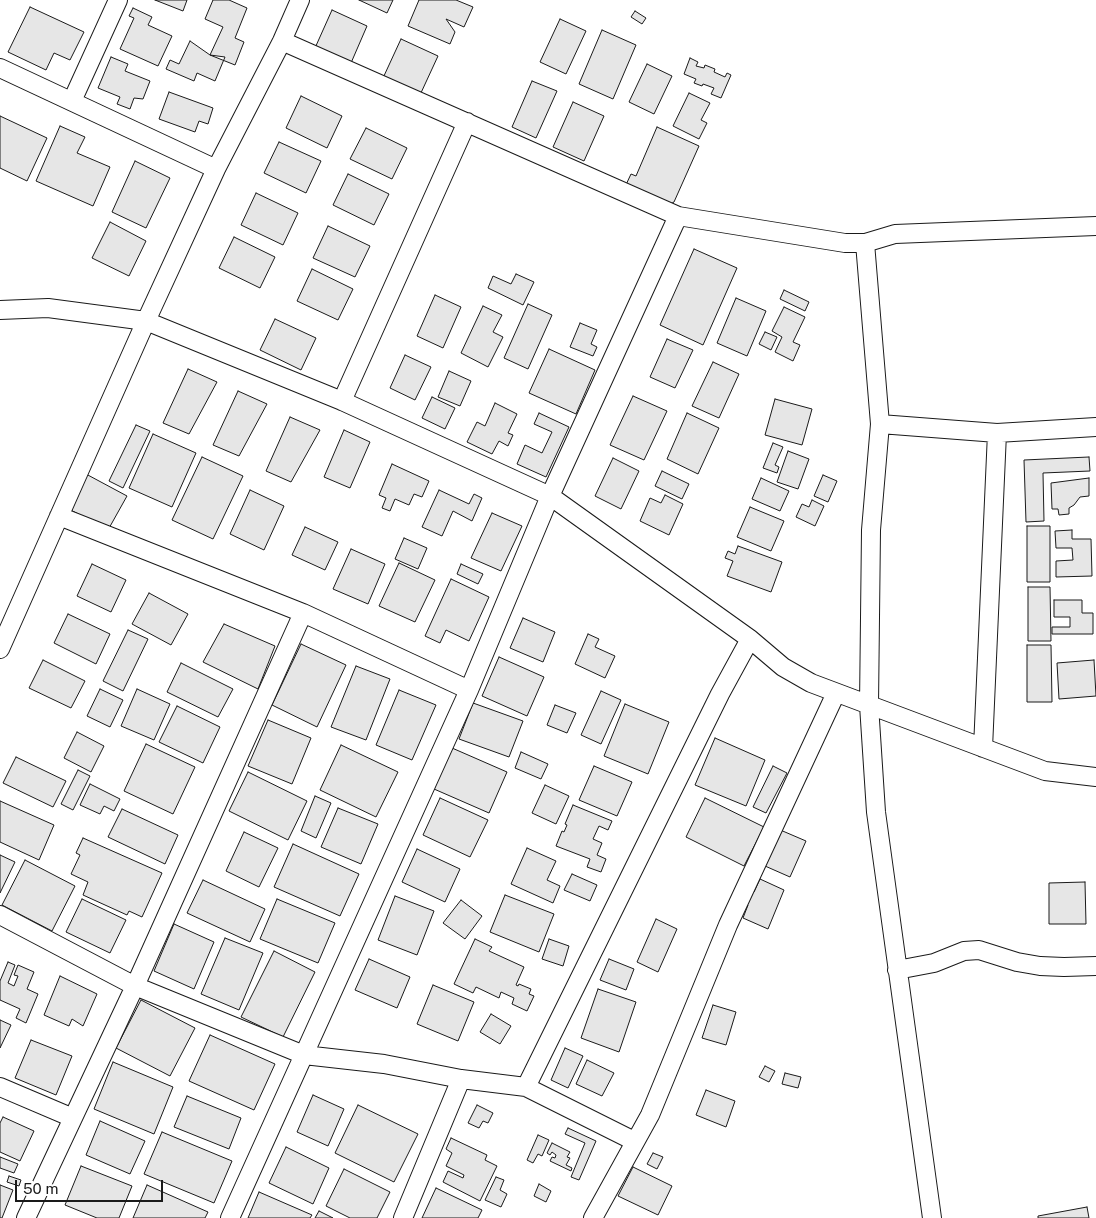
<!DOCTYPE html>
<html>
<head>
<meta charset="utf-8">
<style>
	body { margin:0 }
	#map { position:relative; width:1096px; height:1218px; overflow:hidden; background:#fff; font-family:"Public Sans",sans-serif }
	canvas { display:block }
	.scale { position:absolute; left:15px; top:1180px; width:148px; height:22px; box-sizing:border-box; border:2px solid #1a1a1a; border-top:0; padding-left:6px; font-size:15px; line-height:18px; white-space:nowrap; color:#1a1a1a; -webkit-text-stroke:4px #fff; paint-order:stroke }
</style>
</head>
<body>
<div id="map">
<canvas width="1096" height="1218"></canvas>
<div class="scale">50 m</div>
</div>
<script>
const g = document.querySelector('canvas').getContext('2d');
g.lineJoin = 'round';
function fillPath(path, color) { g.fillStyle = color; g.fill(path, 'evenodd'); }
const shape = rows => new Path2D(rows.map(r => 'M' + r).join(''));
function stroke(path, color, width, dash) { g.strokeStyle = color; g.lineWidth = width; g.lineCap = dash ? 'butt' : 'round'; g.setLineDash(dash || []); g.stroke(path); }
const building = shape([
	[155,0,187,0,183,11,155,0],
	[213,0,229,0,247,8,235,38,244,42,235,65,210,55,223,27,205,19,213,0],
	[359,0,393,0,387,13,359,0],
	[419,0,456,0,473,7,464,27,446,19,455,32,450,44,408,26,419,0],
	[30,7,84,32,70,60,54,53,46,70,8,52,30,7],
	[133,8,152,17,148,25,172,36,158,66,120,49,134,18,129,16,133,8],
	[332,10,367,26,351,63,315,48,332,10],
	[635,11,646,18,642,24,631,17,635,11],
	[560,19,586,31,566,74,540,62,560,19],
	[602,30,636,45,613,99,579,84,602,30],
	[401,39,438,56,420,95,383,78,401,39],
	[190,41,210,55,225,57,215,81,197,73,194,81,166,69,170,60,179,64,190,41],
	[111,57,128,64,125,71,150,81,143,99,134,98,130,109,117,104,120,97,98,88,111,57],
	[690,58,698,62,696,66,704,68,705,65,715,69,714,72,725,77,727,73,731,75,721,98,711,94,714,88,703,84,702,86,694,83,696,79,684,74,690,58],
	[647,64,672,76,654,114,629,102,647,64],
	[532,81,557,91,536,138,512,127,532,81],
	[169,92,213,108,208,124,199,121,195,132,159,119,169,92],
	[689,93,710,103,701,120,707,123,699,139,673,126,689,93],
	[301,96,342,116,327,148,286,128,301,96],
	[573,102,604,116,584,161,553,147,573,102],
	[0,116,47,138,27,181,0,168,0,116],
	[60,126,85,137,77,153,110,167,93,206,36,181,60,126],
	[657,127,699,146,674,202,665,207,624,189,631,174,636,176,657,127],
	[366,128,407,148,392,179,350,159,366,128],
	[279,142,321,161,306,193,264,173,279,142],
	[135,161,170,178,146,228,112,212,135,161],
	[348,174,389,194,374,225,333,205,348,174],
	[256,193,298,213,283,245,241,225,256,193],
	[110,222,146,241,129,276,92,258,110,222],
	[328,226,370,246,355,277,313,258,328,226],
	[234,237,275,257,260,288,219,268,234,237],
	[694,249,737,268,703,345,660,325,694,249],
	[312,269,353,289,338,320,297,301,312,269],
	[516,274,534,282,523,305,488,288,493,276,511,284,516,274],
	[784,290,809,302,805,311,780,299,784,290],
	[435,295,461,307,443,348,417,336,435,295],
	[736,298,766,311,747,356,717,343,736,298],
	[528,304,552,315,528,369,504,358,528,304],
	[483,306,502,315,493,332,503,337,488,367,461,353,483,306],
	[784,307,805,317,793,342,800,345,793,361,775,352,782,337,772,331,784,307],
	[275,319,316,338,301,370,260,350,275,319],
	[580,323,597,330,591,344,597,347,593,356,570,347,580,323],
	[765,332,777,337,771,350,759,344,765,332],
	[667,339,693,350,675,388,650,377,667,339],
	[549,349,595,370,576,414,529,393,549,349],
	[405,355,431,367,415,400,390,388,405,355],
	[713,362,739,374,719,418,692,406,713,362],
	[188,369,217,382,189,434,163,423,188,369],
	[449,371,471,381,460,406,438,397,449,371],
	[238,391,267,404,239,456,213,445,238,391],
	[633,396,667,411,644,460,610,445,633,396],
	[432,397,455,408,445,429,422,418,432,397],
	[775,399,812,409,802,445,765,435,775,399],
	[495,403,517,414,508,433,513,435,508,446,499,441,492,454,467,442,477,422,485,426,495,403],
	[539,413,569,427,546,477,517,464,525,445,542,453,552,432,534,424,539,413],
	[687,413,719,428,698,474,667,459,687,413],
	[290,417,320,430,291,482,266,471,290,417],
	[136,425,150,431,123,488,109,481,136,425],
	[344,430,370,442,350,488,324,477,344,430],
	[153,434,196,453,172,507,129,488,153,434],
	[773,443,783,447,775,465,779,467,777,473,763,468,773,443],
	[788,451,809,459,798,489,777,482,788,451],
	[202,457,243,476,213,539,172,520,202,457],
	[1089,457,1090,471,1043,473,1044,521,1026,522,1024,460,1089,457],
	[613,458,639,471,621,509,595,496,613,458],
	[392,464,429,481,422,497,414,494,409,505,395,499,390,511,382,508,386,498,379,495,392,464],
	[662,471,689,484,682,499,655,486,662,471],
	[86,474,127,496,108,530,67,508,86,474],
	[823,475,837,481,828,502,814,496,823,475],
	[761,478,789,491,780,511,752,499,761,478],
	[1089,478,1089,496,1080,497,1074,505,1069,508,1069,514,1059,515,1058,509,1052,509,1051,483,1089,478],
	[250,490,284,506,264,550,230,534,250,490],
	[439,490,469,504,474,494,482,498,472,521,453,511,442,536,422,527,439,490],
	[665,495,683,504,669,535,640,521,650,498,661,503,665,495],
	[812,500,824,506,815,526,796,517,802,504,809,507,812,500],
	[750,507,784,521,771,551,737,537,750,507],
	[492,513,522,526,501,571,471,558,492,513],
	[1027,526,1050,526,1050,582,1027,582,1027,526],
	[305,527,338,542,325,570,292,555,305,527],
	[1072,530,1072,539,1091,539,1092,576,1056,577,1056,561,1073,560,1072,548,1056,548,1055,531,1072,530],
	[404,538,427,548,418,569,395,559,404,538],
	[738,546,782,562,771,592,727,576,733,561,725,558,728,551,735,554,738,546],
	[351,549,385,564,368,604,333,589,351,549],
	[399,563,435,580,415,622,379,606,399,563],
	[92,564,126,580,111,612,77,596,92,564],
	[461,564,483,574,478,584,457,574,461,564],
	[451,579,489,597,469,641,446,630,440,643,425,636,451,579],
	[1028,587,1050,587,1051,641,1028,641,1028,587],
	[149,593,188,614,171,645,132,624,149,593],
	[1054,600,1082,600,1082,613,1093,613,1093,634,1052,634,1052,627,1070,627,1070,617,1054,617,1054,600],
	[68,614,110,634,96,664,54,643,68,614],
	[523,618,555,632,543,662,510,648,523,618],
	[224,624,275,646,258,689,203,662,224,624],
	[128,630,148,639,123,691,103,681,128,630],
	[588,634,599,639,595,647,615,656,605,678,575,664,588,634],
	[301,644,346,665,317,727,272,705,301,644],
	[1027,645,1051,645,1052,702,1027,702,1027,645],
	[499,657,544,677,527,716,482,696,499,657],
	[43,660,85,681,71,708,29,688,43,660],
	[1094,660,1096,696,1059,699,1057,663,1094,660],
	[181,663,233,689,218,717,167,692,181,663],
	[356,666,390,679,366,740,331,727,356,666],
	[100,689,123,700,110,727,87,716,100,689],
	[137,689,170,704,154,740,121,726,137,689],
	[399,690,436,705,412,760,376,745,399,690],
	[601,691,621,700,601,744,581,735,601,691],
	[473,703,523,721,509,757,459,739,473,703],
	[625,704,669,722,648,774,604,756,625,704],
	[555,705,576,713,567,733,547,725,555,705],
	[177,706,220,727,203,763,159,742,177,706],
	[268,720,311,738,292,784,248,766,268,720],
	[77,732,104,746,91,772,64,758,77,732],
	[715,738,765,760,746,806,695,785,715,738],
	[146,744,195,767,173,814,124,791,146,744],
	[341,745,398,772,376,817,320,790,341,745],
	[452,748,507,772,489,813,434,789,452,748],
	[521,752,548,764,541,779,515,768,521,752],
	[16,757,66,781,53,807,3,783,16,757],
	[594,766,632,782,617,816,579,800,594,766],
	[773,766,787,773,766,813,753,807,773,766],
	[78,770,90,776,73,810,61,804,78,770],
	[248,772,307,801,288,840,229,811,248,772],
	[90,784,120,799,114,811,104,806,100,814,80,805,90,784],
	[545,785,569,796,556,824,532,813,545,785],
	[315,796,331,803,316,838,301,831,315,796],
	[440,798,488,820,470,857,423,835,440,798],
	[705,798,764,827,744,866,686,837,705,798],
	[0,801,54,825,39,860,0,842,0,801],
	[573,805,612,821,608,830,599,826,593,839,602,843,597,855,606,859,601,872,587,867,590,859,556,846,562,831,564,832,567,825,565,824,573,805],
	[338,808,378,824,361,864,321,847,338,808],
	[122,809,178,835,165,864,108,837,122,809],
	[778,829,806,841,790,877,765,866,778,829],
	[244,832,278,848,259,887,226,871,244,832],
	[83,838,162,873,142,917,129,911,127,915,83,895,88,882,71,874,80,855,76,853,83,838],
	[293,844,359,874,340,916,274,887,293,844],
	[527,848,556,861,547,880,560,886,553,903,511,884,527,848],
	[417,849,460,869,445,902,402,882,417,849],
	[0,855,15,862,0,893,0,855],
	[25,860,75,886,52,931,2,905,25,860],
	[572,874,597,885,590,901,564,890,572,874],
	[760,879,784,890,768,929,743,918,748,905,746,904,752,891,754,892,760,879],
	[203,880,265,909,250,942,187,913,203,880],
	[1085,882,1086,924,1049,924,1049,883,1085,882],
	[505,895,554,914,539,952,490,932,505,895],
	[395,896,434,911,417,955,378,940,395,896],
	[82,899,126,920,110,953,66,932,82,899],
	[277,899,335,923,318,963,260,939,277,899],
	[461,900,482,916,465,939,443,923,461,900],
	[656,919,677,929,658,972,637,962,656,919],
	[174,924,214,942,194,989,154,971,174,924],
	[225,938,263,953,239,1010,201,994,225,938],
	[475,939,492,947,489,951,524,967,516,985,518,986,519,984,531,989,529,994,534,996,527,1011,512,1004,514,998,501,992,499,998,476,987,473,993,454,984,475,939],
	[549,939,569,946,563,966,542,959,549,939],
	[274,951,315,972,283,1037,241,1017,274,951],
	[369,959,410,977,397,1008,355,990,369,959],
	[609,959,634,969,626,990,600,980,609,959],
	[8,962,15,965,8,983,14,986,18,976,14,975,18,965,34,972,27,989,38,994,26,1023,16,1018,20,1009,0,1000,0,981,8,962],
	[60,976,97,994,83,1026,72,1019,69,1026,44,1015,60,976],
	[433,985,474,1002,458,1041,417,1024,433,985],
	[598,989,636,1002,619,1052,581,1038,598,989],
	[141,1000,195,1028,170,1076,116,1048,141,1000],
	[713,1005,736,1012,726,1045,702,1038,713,1005],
	[491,1014,511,1026,500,1044,480,1032,491,1014],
	[0,1020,11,1025,0,1048,0,1020],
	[210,1035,275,1064,254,1110,189,1081,210,1035],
	[31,1040,72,1056,56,1095,15,1078,31,1040],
	[565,1048,583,1056,568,1088,551,1080,565,1048],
	[587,1060,614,1073,602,1096,576,1084,587,1060],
	[113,1062,173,1087,154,1134,94,1109,113,1062],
	[765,1066,775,1071,769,1082,759,1077,765,1066],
	[785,1073,801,1077,798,1088,782,1084,785,1073],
	[706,1090,735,1101,726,1127,696,1115,706,1090],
	[313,1095,344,1109,328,1146,297,1132,313,1095],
	[187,1096,241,1118,229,1149,174,1127,187,1096],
	[358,1105,418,1134,394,1182,335,1153,358,1105],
	[477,1105,493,1113,488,1123,483,1121,479,1128,468,1123,477,1105],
	[3,1117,34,1131,20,1161,0,1152,0,1123,3,1117],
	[100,1121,145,1141,130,1174,86,1155,100,1121],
	[568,1128,596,1141,579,1180,571,1177,585,1143,565,1134,568,1128],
	[162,1132,232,1161,214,1203,144,1174,162,1132],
	[538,1135,549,1140,542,1156,538,1154,533,1163,527,1160,538,1135],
	[451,1138,487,1155,485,1160,497,1166,480,1201,443,1182,448,1171,463,1178,464,1175,446,1166,452,1153,446,1149,451,1138],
	[552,1143,570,1152,567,1157,570,1158,566,1165,572,1168,571,1171,550,1161,552,1157,555,1158,556,1155,552,1152,550,1155,547,1153,552,1143],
	[286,1147,329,1168,313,1204,269,1183,286,1147],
	[653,1153,663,1157,657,1169,647,1164,653,1153],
	[0,1157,18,1164,14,1173,0,1168,0,1157],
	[81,1166,132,1186,119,1218,97,1218,65,1205,81,1166],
	[633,1167,672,1186,658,1215,618,1196,633,1167],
	[344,1169,390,1192,377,1218,350,1218,326,1206,344,1169],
	[9,1176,21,1180,19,1186,7,1182,9,1176],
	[496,1177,504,1180,500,1190,507,1194,501,1207,485,1200,496,1177],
	[539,1184,551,1191,546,1202,534,1196,539,1184],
	[0,1185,13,1190,2,1218,0,1218,0,1185],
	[147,1185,208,1212,205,1218,133,1218,147,1185],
	[436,1188,482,1210,478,1218,422,1218,436,1188],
	[259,1192,312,1215,310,1218,248,1218,259,1192],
	[1087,1207,1089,1218,1038,1218,1038,1216,1087,1207],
	[319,1211,333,1218,315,1218,319,1211]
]);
const minor = shape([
	[282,41,678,216,845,243,865,243,880,424,871,530,869,705,876,812,932,1218],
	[0,68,216,169],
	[72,101,118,0],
	[865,243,895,234,1096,226],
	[0,310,48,308,146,321,342,401,550,496,750,639,783,667,811,683,1045,771,1096,777],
	[342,401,467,122],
	[880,424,997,433,1096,427],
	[59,516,303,613,469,690],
	[0,649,146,321,216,169,282,41,300,0],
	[983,748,997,433],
	[0,915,135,986,304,1055,384,1064,461,1079,526,1087,634,1141],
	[897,970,934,963,964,951,979,950,1017,962,1040,966,1064,967,1096,966],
	[0,1087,73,1118],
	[526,1087,720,694,750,639],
	[26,1218,135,986,303,613],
	[230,1218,469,690,550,496,678,216],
	[403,1218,461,1079],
	[593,1218,650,1115,728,925,836,693]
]);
fillPath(building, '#e6e6e6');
stroke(building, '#1a1a1a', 1);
stroke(minor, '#1a1a1a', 20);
stroke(minor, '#fff', 18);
</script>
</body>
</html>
